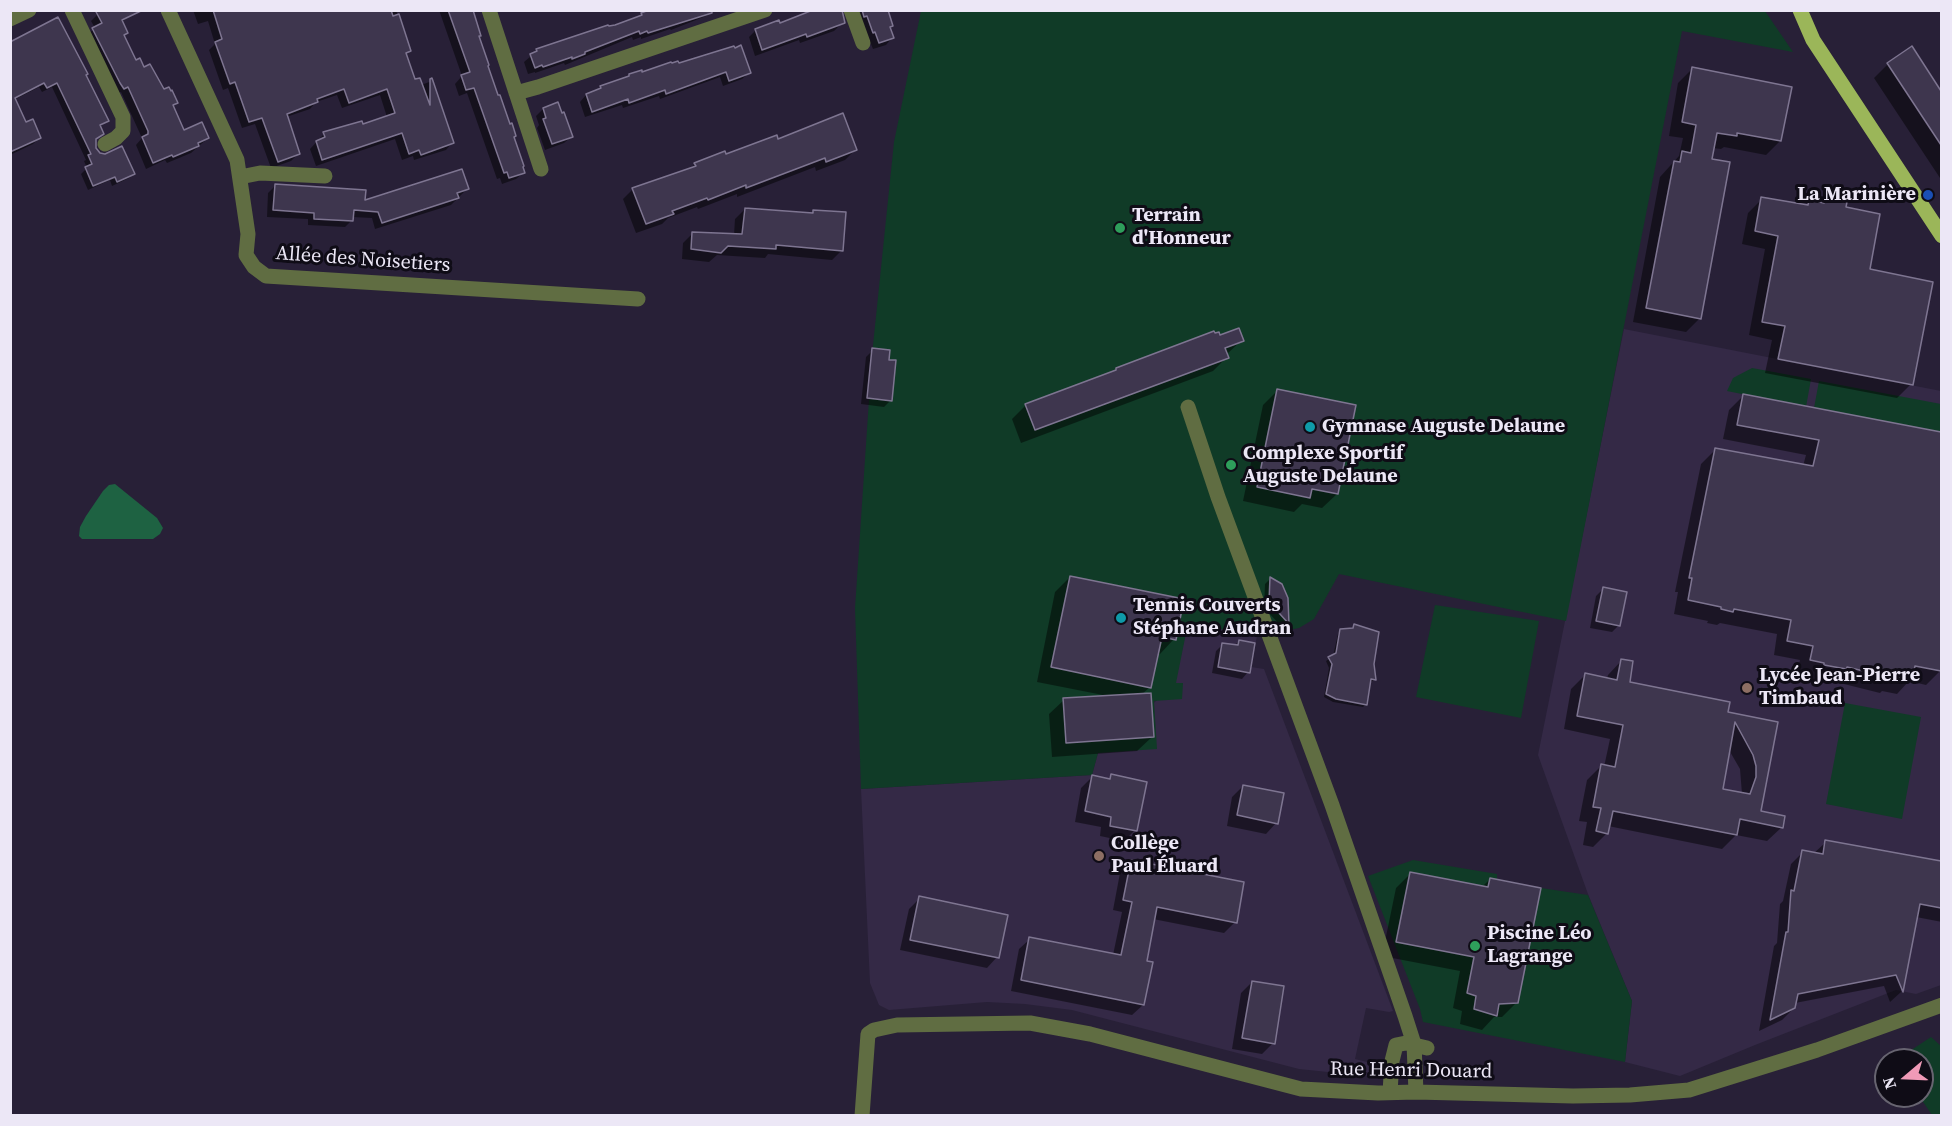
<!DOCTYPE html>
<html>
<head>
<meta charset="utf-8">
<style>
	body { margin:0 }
	#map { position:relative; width:1952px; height:1126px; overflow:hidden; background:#282037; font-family:"Source Serif 4",serif }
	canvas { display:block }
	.frame { position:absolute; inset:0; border:12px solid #ece7f6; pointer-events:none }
	.north { position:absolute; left:1874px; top:1048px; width:60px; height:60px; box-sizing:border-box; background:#0f0c16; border:2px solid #676470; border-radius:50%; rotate:251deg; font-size:16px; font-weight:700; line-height:24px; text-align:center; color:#ece7f6 }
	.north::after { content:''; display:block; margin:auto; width:21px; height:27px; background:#f09ab7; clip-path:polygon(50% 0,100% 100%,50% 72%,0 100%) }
</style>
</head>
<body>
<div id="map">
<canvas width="1952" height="1126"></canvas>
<div class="frame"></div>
<div class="north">N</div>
</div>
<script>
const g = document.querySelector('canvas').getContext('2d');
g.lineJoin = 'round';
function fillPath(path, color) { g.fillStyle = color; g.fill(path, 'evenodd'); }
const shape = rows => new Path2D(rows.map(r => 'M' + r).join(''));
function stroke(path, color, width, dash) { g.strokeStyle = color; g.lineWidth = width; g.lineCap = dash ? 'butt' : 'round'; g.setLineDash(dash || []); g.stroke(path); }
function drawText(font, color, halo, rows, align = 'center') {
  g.font = font + ' "Source Serif 4",serif'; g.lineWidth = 6; g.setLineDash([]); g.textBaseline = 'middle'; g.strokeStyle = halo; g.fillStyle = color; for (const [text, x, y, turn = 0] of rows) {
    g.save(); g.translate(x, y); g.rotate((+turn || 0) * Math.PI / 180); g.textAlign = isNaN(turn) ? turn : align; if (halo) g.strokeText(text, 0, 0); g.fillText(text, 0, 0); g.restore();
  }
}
const built = shape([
	[1624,329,1941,391,1941,985,1916,994,1896,990,1755,1045,1680,1076,1625,1062,1632,1001,1588,894,1538,755],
	[1188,622,1257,636,1251,667,1264,669,1393,1011,1389,1012,1366,1008,1355,1059,1379,1065,1376,1077,1299,1069,1072,1010,1025,1004,987,1002,889,1010,879,1005,870,983,861,789,1092,775,1098,753,1175,684]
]);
const green = shape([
	[921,11,1765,11,1793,52,1682,31,1566,621,1339,574,1314,619,1299,628,1257,636,1188,623,1176,683,1183,683,1182,699,1154,701,1157,749,1098,753,1092,775,861,789,855,608,872,355,894,142],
	[1752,368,1811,379,1806,407,1727,391,1733,378],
	[1819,381,1941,404,1941,432,1814,408],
	[1435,605,1539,621,1521,718,1416,697],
	[1845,703,1921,717,1902,819,1826,804],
	[1413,860,1497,874,1497,879,1541,888,1588,895,1632,1001,1625,1062,1423,1022,1420,1009,1368,876],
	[1931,1037,1941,1046,1942,1113,1938,1115,1932,1115,1919,1096,1922,1096,1922,1060,1896,1060]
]);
const forest = shape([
	[115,484,157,518,163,528,160,534,153,539,82,539,79,536,80,527,86,516,103,491,109,485]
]);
const shadow = shape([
	[98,10,127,17,122,22,126,33,123,36,135,62,176,102,172,107,183,132,208,138,191,153,167,163,165,160,146,169,136,145,142,138,121,92,117,94,86,36,95,28,91,21,97,15,96,13],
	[193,10,396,10,409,50,405,55,414,81,421,85,432,81,452,143,446,150,414,160,413,156,402,160,395,139,316,166,310,149,324,134,362,126,387,117,380,95,342,108,337,95,316,102,310,109,286,117,298,154,291,161,271,168,255,124,242,128,228,88,223,90,209,50,215,44,208,21,198,24],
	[439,10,469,10,486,66,513,137,523,173,516,179,502,184,500,178,497,179,467,93,459,96,455,84,462,76],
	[654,10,715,10,711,14,671,30,670,29,641,39,641,37,633,40,632,37,565,65,564,63,535,73,535,72,528,74,524,62,537,51,639,18,642,15],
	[836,10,841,24,834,31,800,43,799,40,755,56,749,37,756,30,779,25,808,14,811,11],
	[857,10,887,10,892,26,889,28,892,38,886,45,873,49],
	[10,44,85,75,107,121,99,127,95,140,95,149,100,154,134,174,129,178,112,186,110,180,88,190,81,174,87,168,84,161,86,160,52,87,42,92,39,87,10,102],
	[1912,48,1942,93,1942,181,1874,78,1888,64],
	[734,50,749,73,742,79,723,86,720,77,660,99,659,96,623,108,622,105,585,117,580,102,586,95,641,74],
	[1692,69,1780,141,1766,155,1724,147,1721,149,1713,148,1700,318,1686,332,1633,322,1660,177,1679,156,1683,138,1669,136,1678,83],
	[543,109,561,115,571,137,564,143,545,150,537,128,539,125,536,116],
	[10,119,40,137,33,144,10,155],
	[777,141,855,150,845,160,816,171,815,167,737,197,737,194,698,209,697,207,668,218,662,224,636,233,623,199,633,189,689,170,695,164],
	[275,186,364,203,467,189,451,205,375,229,372,218,352,217,352,220,345,227,308,225,308,219,267,217,268,193],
	[1826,194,1845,208,1911,384,1897,398,1765,373,1772,340,1749,335,1765,249,1742,244,1748,213,1762,199,1805,206,1810,201,1818,203],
	[745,209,810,215,814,211,842,250,832,260,768,254,765,258,717,255,709,262,682,259,683,243,693,233,734,235,735,219],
	[1219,336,1242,340,1226,355,1227,357,1213,371,1021,443,1012,419,1026,405,1112,373,1116,369],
	[873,350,891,400,884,407,861,404,866,357],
	[1277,391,1337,494,1322,508,1302,504,1294,512,1243,501,1263,405],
	[1743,396,1942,434,1942,666,1940,671,1926,685,1909,681,1897,694,1882,691,1880,693,1832,681,1830,683,1810,679,1811,677,1797,674,1800,660,1774,655,1777,634,1720,623,1717,625,1707,623,1708,621,1674,614,1678,592,1675,592,1701,464,1716,449,1803,466,1806,455,1723,439,1729,410],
	[1070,577,1174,639,1160,654,1157,653,1150,687,1141,695,1152,737,1137,751,1052,757,1049,714,1064,700,1108,696,1037,682,1055,592],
	[1271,578,1286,598,1288,624,1283,628,1264,608,1265,584],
	[1603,589,1619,625,1612,632,1590,628,1596,596],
	[1354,626,1372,664,1374,680,1369,683,1366,704,1363,707,1333,702,1324,697,1329,668,1326,661,1333,656,1338,634,1341,631,1351,629],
	[1239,641,1248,672,1242,679,1212,673,1216,651,1223,644,1234,646],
	[1622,660,1628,683,1726,713,1777,723,1759,812,1782,827,1767,841,1736,835,1722,849,1608,826,1607,833,1593,847,1583,845,1587,822,1579,821,1587,780,1601,766,1604,767,1610,739,1564,729,1571,689,1585,675,1607,679,1608,675],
	[1729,750,1740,769,1742,794,1721,790],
	[1111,776,1135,830,1124,841,1100,836,1101,827,1075,822,1081,788,1092,777,1108,780],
	[1243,786,1276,823,1266,834,1227,826,1232,797],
	[1826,842,1923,883,1942,887,1942,922,1916,917,1901,992,1890,1002,1884,986,1795,1003,1794,1008,1782,1020,1759,1031,1774,946,1777,943,1780,904,1783,901,1791,864,1803,852,1813,854],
	[1131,862,1235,922,1224,933,1153,919,1145,962,1143,1005,1132,1015,1011,991,1019,949,1030,939,1113,955,1122,912,1113,910,1120,873],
	[1410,874,1482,887,1490,879,1517,1002,1502,1017,1494,1017,1482,1030,1460,1024,1462,1011,1453,1008,1460,971,1382,956,1396,888],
	[920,898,997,957,987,968,900,950,909,909],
	[1252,982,1273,1043,1262,1054,1232,1049,1241,993]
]);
const building = shape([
	[95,10,143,10,122,20,128,33,124,35,136,60,140,58,144,67,150,64,164,89,169,87,171,91,172,90,178,103,173,105,184,130,202,122,209,138,198,143,199,146,173,157,172,155,153,163,142,137,148,134,148,131,128,87,124,89,120,83,92,28,102,23,95,10],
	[213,10,391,10,393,16,399,14,411,51,406,53,415,79,420,78,430,105,430,79,432,78,454,143,421,155,419,150,409,154,402,133,322,160,316,141,325,137,323,132,362,121,363,124,395,113,387,89,349,103,344,89,317,99,318,102,287,114,300,154,278,162,262,118,249,122,235,82,230,84,215,42,222,39,213,10],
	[448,10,473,10,481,36,479,36,489,65,488,66,498,95,500,95,510,124,512,123,516,136,514,137,524,166,523,167,525,173,509,178,507,172,504,173,474,88,466,90,461,75,470,72,448,10],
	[649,10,712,10,712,13,648,33,647,31,640,34,639,31,585,52,585,54,572,59,572,57,543,67,542,65,535,68,530,54,537,51,536,49,608,25,609,26,615,25,642,15,641,13,649,10],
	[813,10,842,10,845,23,807,37,806,34,762,50,755,29,779,20,780,23,813,10],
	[862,10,888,10,893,26,890,27,894,38,879,43,875,32,873,33,867,16,864,17,862,10],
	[58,17,88,74,86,75,109,121,100,125,104,134,96,139,96,148,100,153,105,154,122,146,135,174,117,182,115,177,93,186,85,167,92,164,88,155,91,154,57,83,47,88,44,83,15,98,26,122,33,119,41,138,10,152,10,42,58,17],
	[741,45,751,73,729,81,726,72,666,94,665,90,629,103,628,99,592,112,586,94,601,88,600,86,629,76,629,74,642,70,642,72,671,62,672,63,678,61,679,63,734,46,735,48,741,45],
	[1912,46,1941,91,1941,145,1887,63,1912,46],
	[1692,67,1792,87,1781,141,1737,133,1737,136,1717,133,1712,159,1730,162,1701,319,1646,308,1674,161,1680,162,1682,151,1691,153,1696,125,1682,122,1692,67],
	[558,102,562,113,564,112,573,137,552,144,543,119,546,118,543,108,558,102],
	[843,113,857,150,826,162,825,158,746,188,746,185,708,200,707,198,672,211,674,214,646,224,632,188,696,166,694,163,725,151,726,154,777,135,778,139,843,113],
	[462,169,469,189,457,193,459,198,382,223,378,212,354,210,353,221,314,219,314,213,273,210,275,184,366,190,365,200,462,169],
	[1826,193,1848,197,1846,207,1880,214,1870,269,1933,282,1913,385,1778,359,1785,326,1762,322,1778,236,1755,231,1761,197,1808,205,1809,200,1824,203,1826,193],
	[745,208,813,213,813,210,846,212,843,251,776,245,776,249,728,246,721,253,691,249,692,232,742,234,745,208],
	[1239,328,1244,341,1225,348,1229,358,1035,430,1025,404,1116,370,1116,368,1214,331,1215,333,1219,332,1220,335,1239,328],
	[872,348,890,350,889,360,896,360,892,401,867,398,872,348],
	[1277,389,1356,405,1338,494,1312,489,1310,498,1257,487,1277,389],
	[1743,394,1941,432,1941,671,1915,666,1912,680,1897,677,1896,679,1847,667,1846,669,1824,665,1824,663,1810,660,1813,646,1787,641,1791,620,1734,609,1733,612,1721,609,1721,607,1688,600,1692,578,1689,578,1715,448,1813,466,1819,440,1737,425,1743,394],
	[1070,576,1184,599,1176,640,1162,637,1151,688,1051,667,1070,576],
	[1270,577,1282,584,1288,598,1289,624,1269,602,1270,577],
	[1603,587,1627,592,1620,626,1596,621,1603,587],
	[1354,624,1379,632,1374,664,1376,680,1371,679,1367,705,1336,699,1326,694,1332,664,1328,657,1336,653,1340,629,1353,628,1354,624],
	[1239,640,1255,643,1250,673,1218,667,1222,643,1238,645,1239,640],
	[1621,659,1633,661,1630,682,1730,702,1728,712,1778,722,1761,811,1785,816,1783,828,1740,819,1737,835,1613,811,1608,834,1596,831,1601,808,1593,807,1601,764,1615,767,1623,725,1577,716,1585,673,1617,680,1621,659],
	[1735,722,1753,755,1756,766,1756,777,1750,794,1723,789,1735,722],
	[1151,693,1154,737,1066,743,1063,698,1151,693],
	[1111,774,1147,782,1137,831,1110,826,1111,817,1085,811,1092,775,1110,779,1111,774],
	[1243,785,1284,793,1278,824,1237,815,1243,785],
	[1825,840,1941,861,1941,908,1920,904,1903,992,1896,975,1798,994,1795,1008,1770,1020,1786,932,1788,932,1791,890,1794,891,1802,850,1823,854,1825,840],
	[1131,860,1244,882,1237,923,1157,907,1147,961,1153,962,1144,1005,1021,980,1029,937,1121,955,1132,902,1123,900,1131,860],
	[1410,872,1488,887,1490,878,1541,888,1518,1003,1499,1004,1497,1016,1474,1009,1476,996,1467,993,1474,957,1396,942,1410,872],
	[919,896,1008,915,999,958,910,940,919,896],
	[1252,981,1284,986,1275,1044,1242,1038,1252,981]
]);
const minor = shape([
	[72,10,123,117,123,131,116,138,105,144],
	[168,10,237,160,248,234,246,255,254,267,266,276,638,299],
	[489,10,541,169],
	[851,10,863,43],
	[10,19,29,10],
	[516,93,538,87,765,10],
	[240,177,260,173,325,176],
	[1188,407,1218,497,1332,805,1405,1016,1414,1044,1416,1092],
	[1390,1092,1392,1061,1396,1045,1406,1043,1427,1048],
	[862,1116,868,1034,874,1030,897,1025,1030,1023,1090,1034,1301,1089,1378,1093,1416,1092,1573,1096,1630,1095,1689,1090,1817,1050,1942,1005]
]);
const major = shape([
	[1800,10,1813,40,1942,236]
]);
const markers = [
	[1928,195,6,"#1a4fb4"],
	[1120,228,6,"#2e9e5b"],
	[1310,427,6,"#0f9aa8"],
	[1231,465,6,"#2e9e5b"],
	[1121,618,6,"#0f9aa8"],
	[1747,688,6,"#8d6e63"],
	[1099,856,6,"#8d6e63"],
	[1475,946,6,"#2e9e5b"]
];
const poiNames = [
	["La Marinière",1916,195,"right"],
	["Terrain",1132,216],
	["d'Honneur",1132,239],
	["Gymnase Auguste Delaune",1322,427],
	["Complexe Sportif",1243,454],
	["Auguste Delaune",1243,477],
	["Tennis Couverts",1133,606],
	["Stéphane Audran",1133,629],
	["Lycée Jean-Pierre",1759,676],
	["Timbaud",1759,699],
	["Collège",1111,844],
	["Paul Éluard",1111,867],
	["Piscine Léo",1487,934],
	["Lagrange",1487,957]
];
const streetNames = [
	["Allée des Noisetiers",363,260,4],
	["Rue Henri Douard",1411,1071,1]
];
fillPath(built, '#342946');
fillPath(green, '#103b27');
fillPath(forest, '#1e6242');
fillPath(shadow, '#0007');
fillPath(building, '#3e364e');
stroke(building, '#7e7591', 1.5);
stroke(minor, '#606d42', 15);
stroke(major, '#9bb659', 15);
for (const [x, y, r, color] of markers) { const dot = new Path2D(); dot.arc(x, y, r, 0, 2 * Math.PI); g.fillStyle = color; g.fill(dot); stroke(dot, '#0f0c16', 2); }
drawText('bold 20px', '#ece7f6', '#0f0c16', poiNames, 'left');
drawText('20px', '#ece7f6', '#0f0c16', streetNames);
</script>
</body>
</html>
